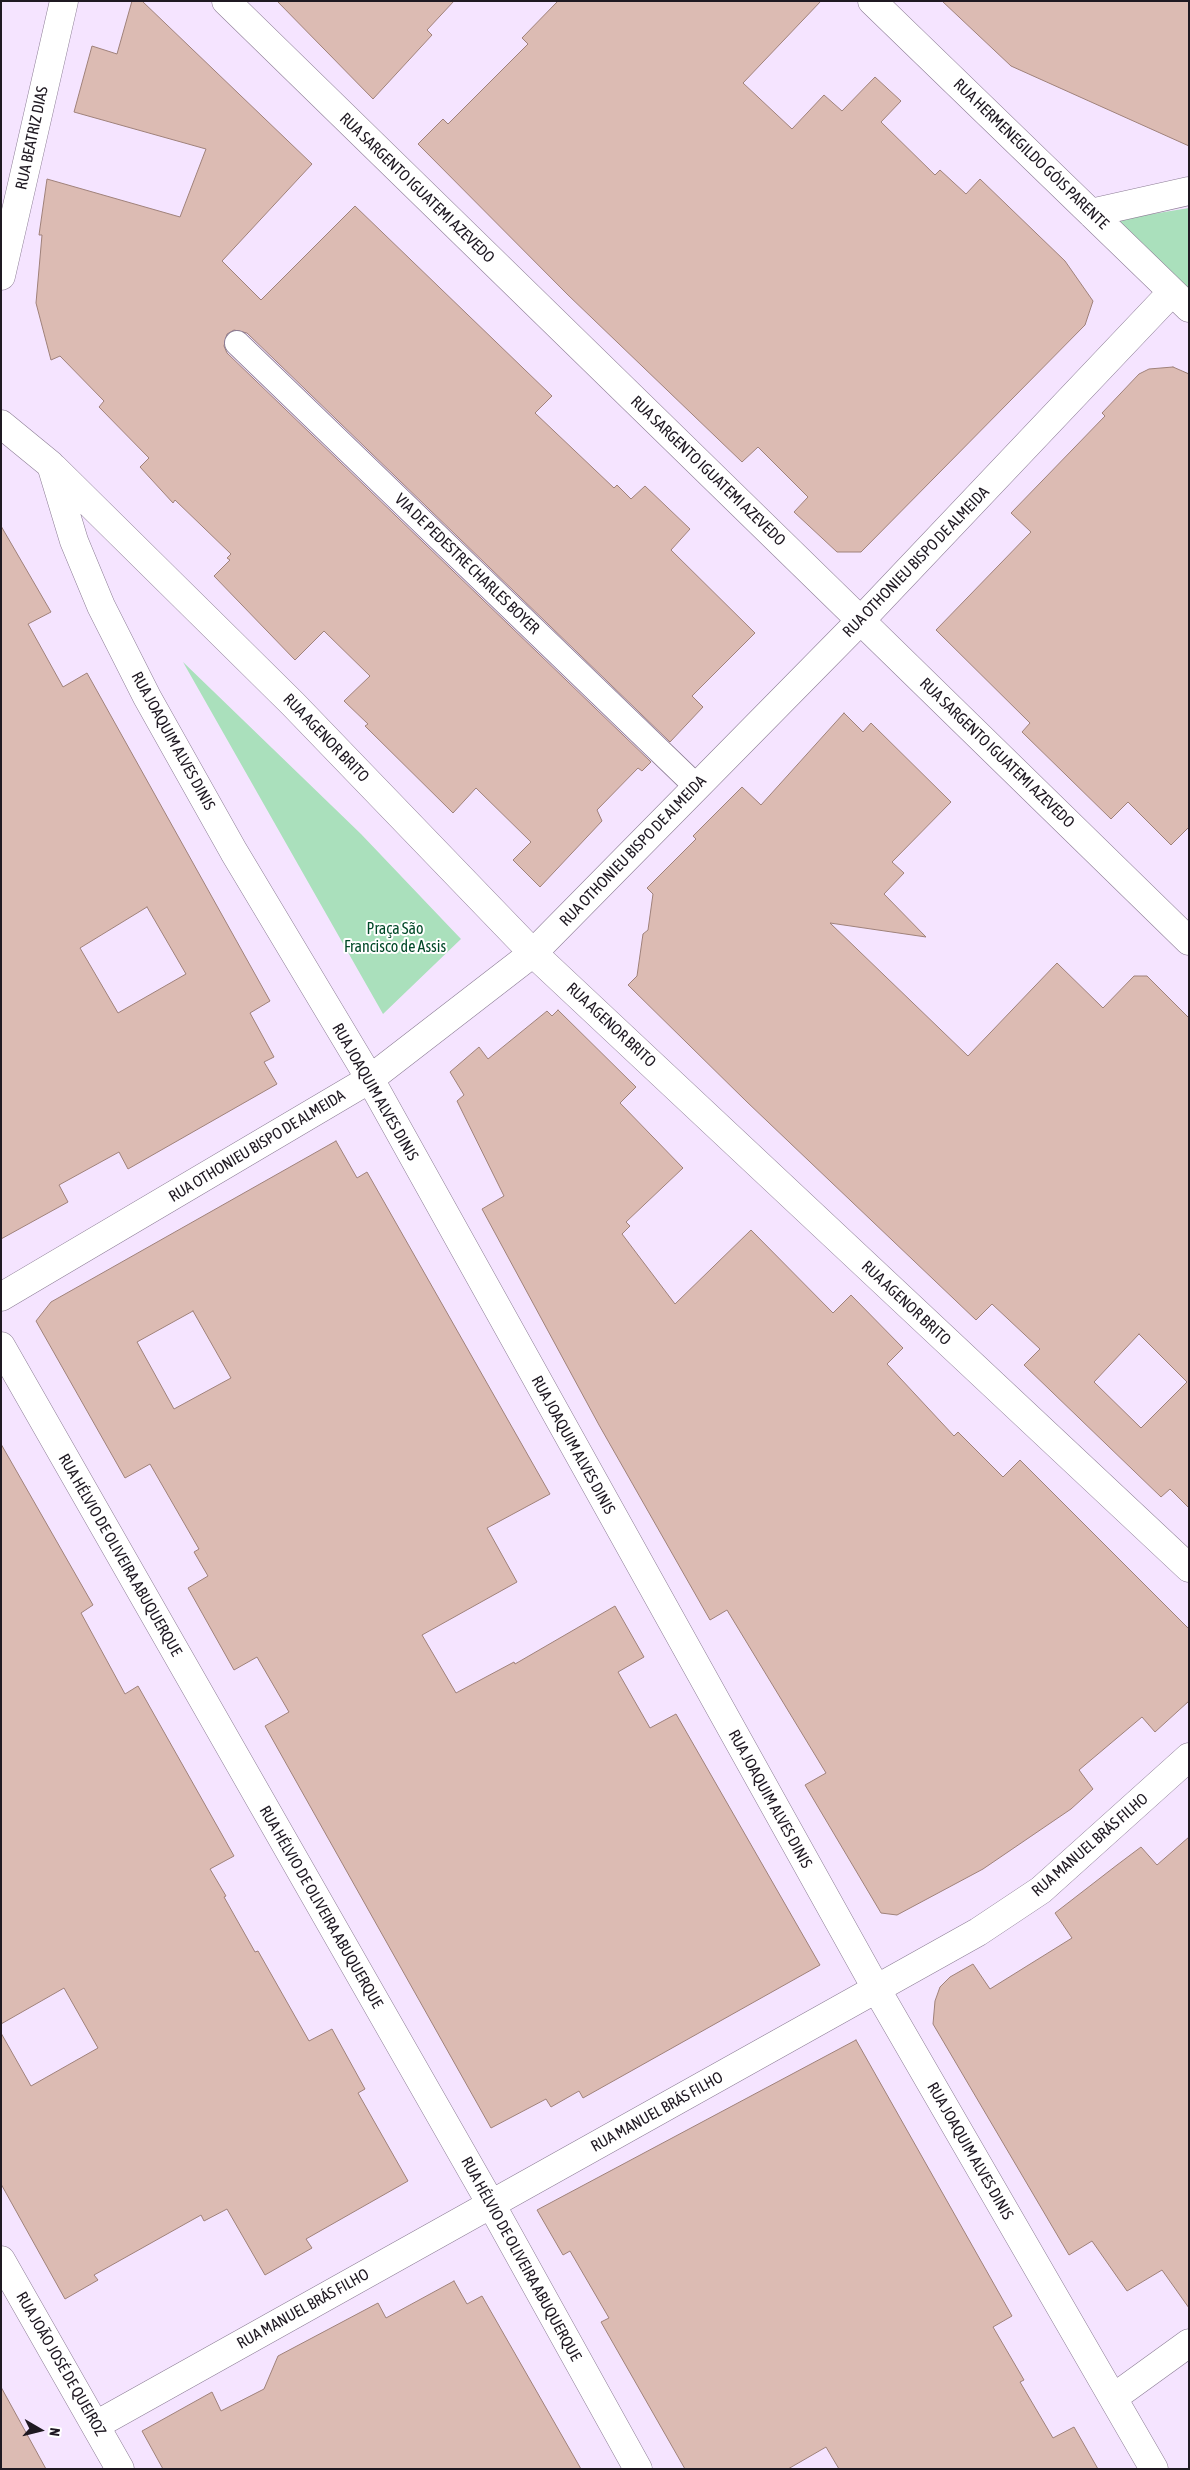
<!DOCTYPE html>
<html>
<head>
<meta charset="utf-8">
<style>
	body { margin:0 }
	#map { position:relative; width:1190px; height:2470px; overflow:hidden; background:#f5e4ff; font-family:"Asap Condensed",sans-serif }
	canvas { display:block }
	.frame { position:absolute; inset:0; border:2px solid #1f1922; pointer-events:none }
	.north { position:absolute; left:15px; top:2405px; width:50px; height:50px; -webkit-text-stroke:4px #fff; paint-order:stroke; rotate:98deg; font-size:14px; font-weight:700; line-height:20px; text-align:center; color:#1f1922 }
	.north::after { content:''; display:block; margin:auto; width:18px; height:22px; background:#1f1922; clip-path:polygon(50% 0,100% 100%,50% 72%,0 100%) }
</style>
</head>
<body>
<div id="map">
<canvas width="1190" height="2470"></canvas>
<div class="frame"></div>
<div class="north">N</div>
</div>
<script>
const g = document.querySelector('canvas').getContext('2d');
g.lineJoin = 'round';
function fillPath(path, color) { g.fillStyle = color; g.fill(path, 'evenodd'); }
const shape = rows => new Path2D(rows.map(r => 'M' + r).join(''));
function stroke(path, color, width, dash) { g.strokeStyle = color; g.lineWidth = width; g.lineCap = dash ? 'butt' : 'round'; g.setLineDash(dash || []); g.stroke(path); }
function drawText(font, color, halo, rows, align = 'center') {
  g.font = font + ' "Asap Condensed",sans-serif'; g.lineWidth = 4; g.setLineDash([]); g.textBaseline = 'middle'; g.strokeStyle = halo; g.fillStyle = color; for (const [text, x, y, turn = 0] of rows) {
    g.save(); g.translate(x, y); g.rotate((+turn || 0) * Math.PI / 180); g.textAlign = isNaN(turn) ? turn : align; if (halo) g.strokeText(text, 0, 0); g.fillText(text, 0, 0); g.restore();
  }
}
const green = shape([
	[1189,208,1189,296,1109,221],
	[183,662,361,834,461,939,383,1014]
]);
const building = shape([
	[132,1,142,1,312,164,222,261,261,300,355,206,552,396,535,413,614,488,617,485,631,499,645,486,690,529,671,550,755,633,692,696,703,707,670,742,247,333,234,330,227,334,224,346,227,353,651,762,642,771,638,768,597,810,602,821,540,887,513,860,531,842,476,788,453,813,365,726,368,724,344,701,370,676,324,631,295,660,214,576,230,560,227,558,231,554,175,500,173,503,140,467,149,458,99,407,104,401,60,356,51,360,36,303,42,235,39,235,47,179,180,217,206,149,74,112,92,46,117,54,132,1],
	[277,1,454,1,427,30,432,35,373,99,277,1],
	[558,1,821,1,743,83,792,129,824,95,842,111,875,77,901,101,881,122,935,175,940,170,966,194,980,179,1065,261,1093,301,1085,325,861,552,837,552,794,512,808,497,758,447,742,462,568,295,418,144,443,119,448,124,528,44,522,38,558,1],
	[942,1,1189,1,1189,146,1011,66,942,1],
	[1173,367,1189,374,1189,827,1171,845,1128,802,1111,819,1022,732,1030,723,936,630,1031,532,1011,513,1105,416,1102,413,1139,374,1149,369,1173,367],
	[1,526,51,612,28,624,63,687,87,673,270,1001,250,1013,274,1057,264,1062,277,1084,128,1169,119,1152,59,1185,68,1202,1,1239,1,526],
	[147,907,186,974,118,1013,80,948,147,907],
	[844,713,863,732,871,723,951,802,892,862,904,873,884,894,926,937,830,923,968,1056,1057,963,1103,1008,1134,976,1147,976,1189,1018,1189,1508,1170,1489,1161,1497,1024,1365,1040,1349,992,1304,976,1320,747,1102,628,985,637,976,643,934,648,930,653,894,647,888,696,839,693,836,742,787,761,805,844,713],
	[1139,1334,1187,1382,1141,1428,1094,1382,1139,1334],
	[558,1010,636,1087,620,1103,683,1168,626,1222,630,1226,622,1234,675,1304,751,1230,833,1313,851,1295,903,1348,887,1364,954,1436,958,1432,1003,1477,1020,1460,1189,1629,1189,1701,1155,1732,1142,1717,1079,1770,1093,1789,1071,1809,983,1869,897,1915,881,1913,805,1785,826,1773,727,1610,710,1620,599,1425,482,1209,504,1196,457,1101,464,1095,450,1072,479,1047,488,1059,547,1011,552,1016,558,1010],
	[336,1141,357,1178,367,1172,550,1494,487,1528,517,1582,422,1635,456,1693,514,1662,515,1664,615,1606,644,1657,618,1672,650,1728,676,1714,820,1965,583,2098,579,2091,551,2107,546,2099,491,2128,265,1726,289,1712,257,1657,234,1670,188,1588,208,1576,194,1552,199,1549,150,1464,125,1478,36,1321,51,1302,336,1141],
	[193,1311,231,1378,174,1409,137,1342,193,1311],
	[1,1444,93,1605,81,1613,125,1694,138,1686,234,1856,210,1869,226,1896,224,1897,255,1952,258,1951,309,2041,332,2029,365,2089,358,2093,408,2181,306,2239,312,2248,265,2275,227,2209,204,2221,201,2215,94,2275,98,2280,65,2299,1,2184,1,2033,31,2086,98,2048,64,1988,1,2024,1,1444],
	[1189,1837,1189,2308,1162,2270,1127,2291,1092,2241,1069,2255,933,2024,935,2001,940,1987,950,1977,973,1964,990,1989,1072,1938,1055,1913,1117,1865,1141,1847,1157,1865,1189,1837],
	[856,2040,1012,2316,993,2327,1024,2380,1020,2382,1053,2438,1074,2427,1098,2469,839,2469,826,2447,788,2469,685,2469,601,2322,609,2318,570,2251,563,2255,537,2210,856,2040],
	[454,2281,467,2304,482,2296,581,2469,163,2469,142,2431,212,2392,221,2411,264,2389,278,2356,378,2303,386,2318,454,2281],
	[1,2387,46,2469,1,2469,1,2387]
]);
const service = shape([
	[237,343,696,786]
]);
const minor = shape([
	[226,1,1189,941],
	[872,1,1189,308],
	[1091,213,1189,191],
	[1,276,64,1],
	[1,424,51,465,74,541,101,606,147,697,234,852,370,1079,877,1990,1154,2469],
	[54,468,293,704,533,953,1189,1568],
	[1,1297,370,1079,533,953,861,620,1172,292],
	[1,1346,491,2204,638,2469],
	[1113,2398,1189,2343],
	[96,2425,978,1932,1041,1890,1189,1757]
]);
const tertiary = shape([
	[1,2260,120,2469]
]);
const streetNames = [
	["RUA BEATRIZ DIAS",32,138,-78],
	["RUA HERMENEGILDO GÓIS PARENTE",1031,154,44],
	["RUA SARGENTO IGUATEMI AZEVEDO",417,188,44],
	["RUA SARGENTO IGUATEMI AZEVEDO",708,471,44],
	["RUA OTHONIEU BISPO DE ALMEIDA",916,562,-46],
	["VIA DE PEDESTRE CHARLES BOYER",467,564,44],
	["RUA AGENOR BRITO",326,738,46],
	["RUA JOAQUIM ALVES DINIS",173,741,61],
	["RUA SARGENTO IGUATEMI AZEVEDO",997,753,44],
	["RUA OTHONIEU BISPO DE ALMEIDA",633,851,-46],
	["RUA AGENOR BRITO",611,1025,43],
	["RUA JOAQUIM ALVES DINIS",375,1092,60],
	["RUA OTHONIEU BISPO DE ALMEIDA",257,1146,-31],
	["RUA AGENOR BRITO",906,1303,43],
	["RUA JOAQUIM ALVES DINIS",573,1445,61],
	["RUA HÉLVIO DE OLIVEIRA ABUQUERQUE",120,1555,60],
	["RUA JOAQUIM ALVES DINIS",770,1799,61],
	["RUA MANUEL BRÁS FILHO",1090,1845,-41],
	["RUA HÉLVIO DE OLIVEIRA ABUQUERQUE",321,1907,60],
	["RUA MANUEL BRÁS FILHO",657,2112,-29],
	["RUA JOAQUIM ALVES DINIS",970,2151,60],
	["RUA HÉLVIO DE OLIVEIRA ABUQUERQUE",521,2259,61],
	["RUA MANUEL BRÁS FILHO",303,2309,-29],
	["RUA JOÃO JOSÉ DE QUEIROZ",61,2364,60]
];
const parkNames = [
	["Praça São",395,929],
	["Francisco de Assis",395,947]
];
fillPath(green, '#aae0bc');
fillPath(building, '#dcbbb3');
stroke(building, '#9f817a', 1);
stroke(service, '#8c7d95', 26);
stroke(minor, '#8c7d95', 29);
stroke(tertiary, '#8c7d95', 29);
stroke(service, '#fff', 24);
stroke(minor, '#fff', 28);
stroke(tertiary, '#fff', 28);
drawText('16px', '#1f1922', '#fff', streetNames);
drawText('16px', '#024928', '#fff', parkNames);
</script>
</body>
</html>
